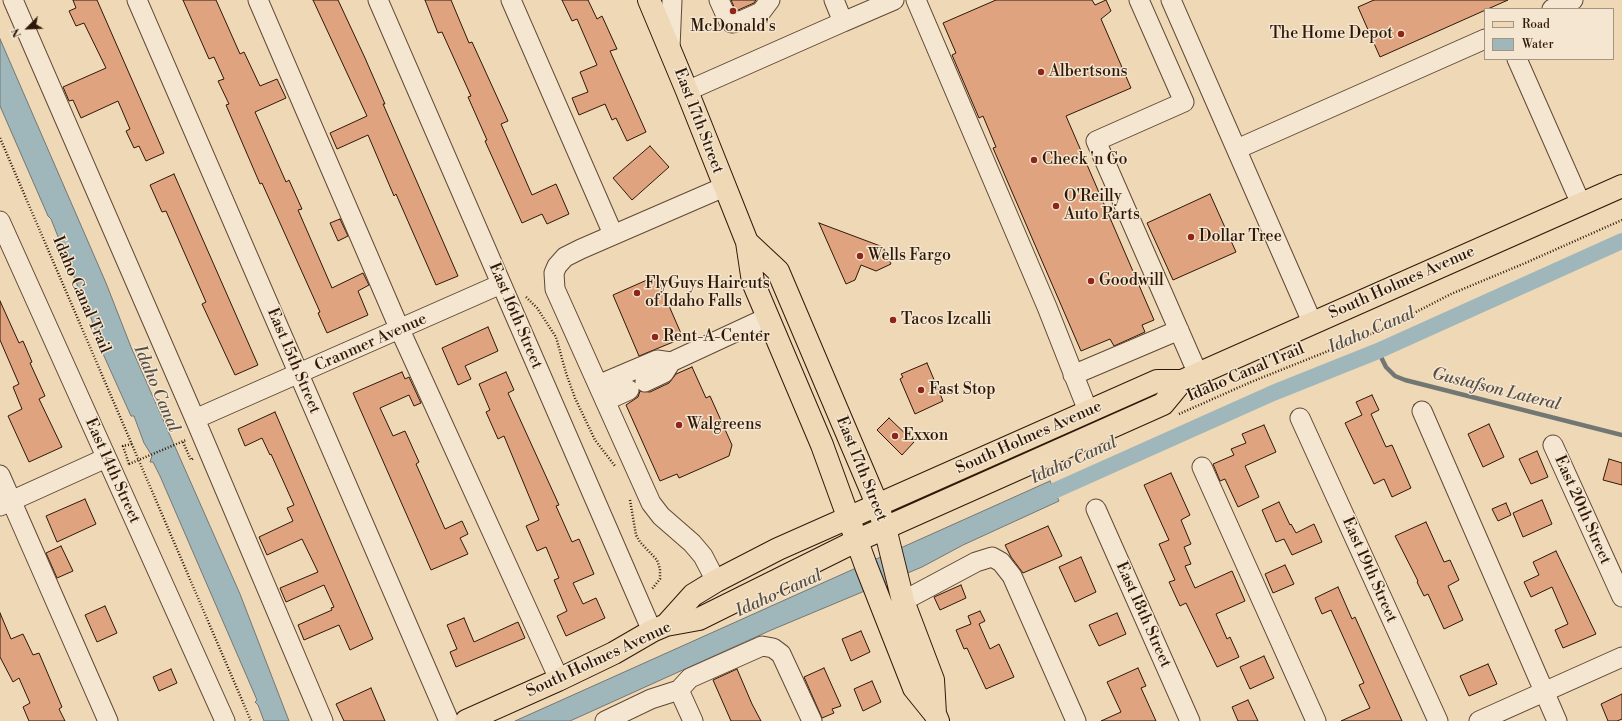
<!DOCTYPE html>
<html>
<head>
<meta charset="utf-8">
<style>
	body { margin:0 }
	#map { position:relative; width:1622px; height:721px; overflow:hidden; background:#eed8b6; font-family:"Libre Bodoni",serif }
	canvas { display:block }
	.legend { position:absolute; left:1484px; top:8px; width:130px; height:52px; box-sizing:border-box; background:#f4e6d0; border:1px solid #a69480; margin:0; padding:5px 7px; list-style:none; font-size:12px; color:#301808 }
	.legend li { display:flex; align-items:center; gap:8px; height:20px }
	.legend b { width:20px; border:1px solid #a69480 }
	.north { position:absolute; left:8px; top:8px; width:40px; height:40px; -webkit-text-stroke:3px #f4e6d0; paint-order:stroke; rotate:246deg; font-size:11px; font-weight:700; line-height:16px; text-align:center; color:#301808 }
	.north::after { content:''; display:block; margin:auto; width:14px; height:18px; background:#301808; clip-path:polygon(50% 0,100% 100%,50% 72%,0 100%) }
</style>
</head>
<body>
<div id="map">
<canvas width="1622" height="721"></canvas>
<ul class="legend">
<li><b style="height:5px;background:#eed8b6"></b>Road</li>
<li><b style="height:11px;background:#9fb6ba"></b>Water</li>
</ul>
<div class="north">N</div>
</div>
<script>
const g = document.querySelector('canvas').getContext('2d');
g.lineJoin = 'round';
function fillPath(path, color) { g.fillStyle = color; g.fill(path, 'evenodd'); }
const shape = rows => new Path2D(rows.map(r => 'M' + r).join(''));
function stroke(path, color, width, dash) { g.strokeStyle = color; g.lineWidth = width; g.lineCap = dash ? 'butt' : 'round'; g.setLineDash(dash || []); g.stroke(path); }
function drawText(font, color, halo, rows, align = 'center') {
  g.font = font + ' "Libre Bodoni",serif'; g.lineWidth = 3; g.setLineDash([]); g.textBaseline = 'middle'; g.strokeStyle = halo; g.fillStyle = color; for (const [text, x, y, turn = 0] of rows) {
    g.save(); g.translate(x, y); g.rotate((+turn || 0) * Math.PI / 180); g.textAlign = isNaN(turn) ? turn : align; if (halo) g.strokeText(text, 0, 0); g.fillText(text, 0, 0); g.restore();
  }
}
const water = shape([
	[0,39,106,283,131,347,240,594,289,721,264,721,258,705,255,702,257,700,160,476,153,462,150,462,152,456,144,443,134,416,131,416,104,356,85,300,80,292,51,219,48,216,0,106,0,39],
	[1050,481,1059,501,963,545,922,567,769,631,570,721,515,721,1050,481]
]);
const stream = shape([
	[1378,351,1386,367,1395,376,1405,380,1622,435]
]);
const canal = shape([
	[1036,499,1273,393,1378,351,1622,241]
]);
const building = shape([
	[73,0,97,0,164,153,146,161,139,146,134,148,126,131,130,129,118,101,81,118,73,100,69,101,63,87,106,68,84,23,76,26,69,11,76,8,73,0],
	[183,0,216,0,240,54,244,52,260,86,277,79,286,98,255,112,286,182,289,180,302,209,298,210,332,288,363,273,369,285,358,291,368,315,327,333,318,313,320,312,262,183,260,184,226,105,229,104,218,81,224,79,214,57,209,59,183,0],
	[313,0,338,0,365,58,385,104,383,104,458,276,436,285,396,194,394,196,368,135,337,149,330,133,367,116,313,0],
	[425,0,451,0,469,43,472,42,508,121,501,124,532,195,556,184,569,214,547,224,542,214,522,223,485,141,487,140,468,97,471,96,442,32,438,33,425,0],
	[562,0,588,0,597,19,602,16,617,49,610,51,646,132,627,141,616,118,612,120,605,104,579,115,572,98,588,92,580,72,597,65,577,19,572,21,562,0],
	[731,0,756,0,754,3,736,11,731,0],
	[996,0,1092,0,1095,5,1106,0,1111,11,1101,19,1131,88,1066,116,1154,320,1142,325,1145,332,1114,346,1110,339,1081,351,993,148,996,147,983,116,979,118,952,55,956,53,943,23,996,0],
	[1374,0,1508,0,1380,57,1358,7,1374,0],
	[650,146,669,167,632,200,613,178,650,146],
	[174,174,258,365,235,375,202,304,206,302,166,211,162,212,150,185,174,174],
	[1210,194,1236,252,1173,280,1147,223,1210,194],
	[340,219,348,236,338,241,330,223,340,219],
	[819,223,883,247,891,264,876,271,861,265,855,280,846,284,819,223],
	[656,276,683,338,639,356,613,295,656,276],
	[0,301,19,343,23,341,32,362,30,363,45,396,39,399,62,447,29,462,8,416,22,409,13,387,19,384,0,340,0,301],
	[488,327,498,351,465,366,471,379,458,385,442,348,488,327],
	[927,363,943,401,915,414,900,379,903,377,901,374,927,363],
	[692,367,706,398,710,396,732,445,729,456,679,478,677,474,660,481,626,405,638,397,640,391,650,392,669,383,676,374,692,367],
	[402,372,405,379,409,377,421,403,414,406,409,395,380,408,393,436,405,431,419,462,416,464,445,529,462,521,468,534,460,538,468,554,431,570,353,393,402,372],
	[506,372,514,390,508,393,559,505,556,506,572,542,579,539,594,574,573,583,583,604,596,598,605,618,566,636,557,616,567,611,554,580,559,578,546,547,537,551,526,526,539,520,504,436,498,439,486,412,490,410,479,384,506,372],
	[1372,395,1379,410,1371,414,1386,447,1392,445,1411,488,1392,497,1384,479,1374,484,1345,423,1362,415,1356,402,1372,395],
	[275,412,373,639,350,650,339,625,304,640,298,625,332,610,331,608,334,607,324,585,286,602,280,588,318,572,302,539,267,555,259,537,293,521,287,508,294,505,271,454,270,455,262,438,245,446,238,429,275,412],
	[889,418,914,442,902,455,877,430,889,418],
	[1489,424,1504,457,1483,467,1468,434,1489,424],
	[1264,425,1276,452,1245,466,1259,497,1238,507,1225,479,1220,481,1213,464,1234,455,1231,449,1246,443,1242,434,1264,425],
	[1537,451,1548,477,1531,484,1519,459,1537,451],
	[1609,459,1622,463,1622,485,1603,480,1609,459],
	[1171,473,1190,515,1181,520,1191,544,1184,547,1191,564,1185,566,1195,588,1232,571,1245,601,1216,614,1227,639,1230,637,1239,657,1217,667,1186,603,1180,606,1169,582,1175,580,1159,544,1169,540,1144,485,1171,473],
	[85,499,96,524,57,542,46,516,85,499],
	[1542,500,1552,524,1523,537,1513,513,1542,500],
	[1279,502,1290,525,1291,524,1296,533,1314,524,1322,542,1292,555,1284,539,1276,542,1262,510,1279,502],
	[1506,503,1511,515,1498,521,1492,509,1506,503],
	[1426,522,1444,562,1450,560,1459,580,1448,586,1463,620,1444,629,1428,594,1424,596,1417,582,1418,581,1395,536,1426,522],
	[1048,526,1062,556,1023,573,1011,557,1005,545,1048,526],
	[61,546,73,571,57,578,46,553,61,546],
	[1556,551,1596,634,1563,648,1555,630,1568,624,1552,587,1531,597,1524,582,1539,575,1533,562,1556,551],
	[1081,557,1096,592,1075,602,1059,567,1081,557],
	[1285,565,1294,584,1273,593,1265,574,1285,565],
	[961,585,966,598,940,610,934,597,961,585],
	[1338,587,1352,619,1355,617,1402,721,1341,721,1370,708,1359,685,1364,683,1331,610,1322,614,1315,598,1338,587],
	[105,606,117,633,97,642,85,615,105,606],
	[980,611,985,621,979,624,990,649,999,644,1014,677,986,689,967,648,964,649,956,630,971,624,968,616,980,611],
	[0,613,11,639,23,634,33,655,39,653,62,707,59,709,65,721,29,721,23,707,30,703,19,678,13,682,0,657,0,613],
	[1117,613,1126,634,1099,646,1089,625,1117,613],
	[464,618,474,642,518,622,525,638,456,667,450,652,457,649,447,625,464,618],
	[861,631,870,652,851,661,842,639,861,631],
	[1264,656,1274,678,1250,689,1240,667,1264,656],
	[1488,664,1497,684,1469,696,1460,676,1488,664],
	[824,668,841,706,832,709,834,713,822,718,804,677,824,668],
	[1138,668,1146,686,1141,688,1156,721,1101,721,1121,712,1107,682,1138,668],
	[171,669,177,683,159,691,153,677,171,669],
	[737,669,752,704,761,721,731,721,713,680,737,669],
	[872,681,881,702,863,711,854,689,872,681],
	[371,688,385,721,344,721,336,704,371,688],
	[1622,694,1622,719,1617,721,1608,721,1601,704,1622,694],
	[1248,700,1258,721,1238,721,1232,707,1248,700]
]);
const path = shape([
	[0,138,251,721],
	[526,297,537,308,556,337,566,373,575,398,595,440,615,466],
	[1179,414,1251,382,1383,329,1451,294,1523,264,1622,220],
	[183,442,191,460,194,458],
	[129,464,186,440],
	[129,464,123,446,132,444],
	[630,500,636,535,640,542,657,560,660,569,660,579,652,589]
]);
const minor = shape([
	[13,0,195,419,323,721],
	[137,0,449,721],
	[258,0,400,330,559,679],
	[378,0,652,631],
	[511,0,613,234],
	[719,0,728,20,732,23,743,20,761,12,770,0],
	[834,0,843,22,894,0],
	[916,0,1047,307,1088,411],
	[1139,0,1184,102,1096,141,1198,374],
	[1171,0,1312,322],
	[1552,9,1573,0],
	[670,48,672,0],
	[1517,59,1581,204],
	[687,91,843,22],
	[1237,149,1485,39],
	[0,221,225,721],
	[1073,375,1179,330],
	[645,382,664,373,671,362],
	[598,385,555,289,554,273,557,266,565,257,581,249,724,187],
	[605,401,629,390],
	[1422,411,1557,721],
	[1300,418,1438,721],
	[195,419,501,284],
	[1553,445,1622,597],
	[1202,467,1316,721],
	[0,475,108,721],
	[0,506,106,458],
	[1096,509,1190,721],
	[716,581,703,556,692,543,661,516,651,503,598,385,657,360,671,362,768,317],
	[903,601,976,562,992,557,1001,562,1012,576,1076,721],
	[679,690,693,721],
	[605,721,651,699,679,690,690,678,762,646,773,648,781,654,812,721],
	[1479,721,1622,657]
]);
const major = shape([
	[649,0,687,91,747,242,753,282,822,445,866,566,914,688,935,714,938,721],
	[747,242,778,271,877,504,885,528,903,601,933,680,935,714],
	[666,625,693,595,716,581,778,549,1157,381,1182,381,1622,186],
	[466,721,558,680,614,653,652,631,666,625,699,619,858,540,1163,404,1182,381]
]);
const markers = [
	[733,11,4,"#8f2418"],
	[1401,34,4,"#8f2418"],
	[1041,72,4,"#8f2418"],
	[1034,160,4,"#8f2418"],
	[1056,206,4,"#8f2418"],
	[1191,237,4,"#8f2418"],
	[860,256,4,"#8f2418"],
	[1091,281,4,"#8f2418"],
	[637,293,4,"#8f2418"],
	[893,320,4,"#8f2418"],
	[655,337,4,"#8f2418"],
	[921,390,4,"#8f2418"],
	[679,425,4,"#8f2418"],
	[895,436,4,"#8f2418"]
];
const poiNames = [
	["McDonald's",733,27,"center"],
	["The Home Depot",1393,34,"right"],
	["Albertsons",1049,72],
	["Check 'n Go",1042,160],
	["O'Reilly",1064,197],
	["Auto Parts",1064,215],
	["Dollar Tree",1199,237],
	["Wells Fargo",868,256],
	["Goodwill",1099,281],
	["FlyGuys Haircuts",645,284],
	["of Idaho Falls",645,302],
	["Tacos Izcalli",901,320],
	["Rent-A-Center",663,337],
	["Fast Stop",929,390],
	["Walgreens",687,425],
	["Exxon",903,436]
];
const streetNames = [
	["East 17th Street",698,121,69],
	["South Holmes Avenue",1402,283,-24],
	["Idaho Canal Trail",81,295,67],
	["East 16th Street",515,316,67],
	["Cranmer Avenue",371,343,-24],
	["East 15th Street",293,361,67],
	["Idaho Canal Trail",1246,373,-23],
	["South Holmes Avenue",1029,438,-24],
	["East 17th Street",861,469,68],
	["East 14th Street",112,471,66],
	["East 20th Street",1582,510,66],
	["East 19th Street",1369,570,66],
	["East 18th Street",1143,615,66],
	["South Holmes Avenue",599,660,-25]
];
const waterNames = [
	["Idaho Canal",1372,331,-23],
	["Idaho Canal",156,389,67],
	["Gustafson Lateral",1496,390,14],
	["Idaho Canal",1074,461,-24],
	["Idaho Canal",779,594,-24]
];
fillPath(water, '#9fb6ba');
stroke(water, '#737773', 1);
stroke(stream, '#737773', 4.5);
stroke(canal, '#9fb6ba', 16);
fillPath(building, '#dfa47f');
stroke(building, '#301808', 1);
stroke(minor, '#604834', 21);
stroke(major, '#301808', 24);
stroke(path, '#301808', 2.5, [1, 2]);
stroke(minor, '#f4e6d0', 19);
stroke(major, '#eed8b6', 22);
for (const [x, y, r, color] of markers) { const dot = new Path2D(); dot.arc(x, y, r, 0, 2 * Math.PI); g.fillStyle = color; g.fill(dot); stroke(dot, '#f4e6d0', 1.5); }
drawText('16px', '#301808', '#f4e6d0', poiNames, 'left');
drawText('16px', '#301808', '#f4e6d0', streetNames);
drawText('italic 17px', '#574f46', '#f4e6d0', waterNames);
</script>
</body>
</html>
